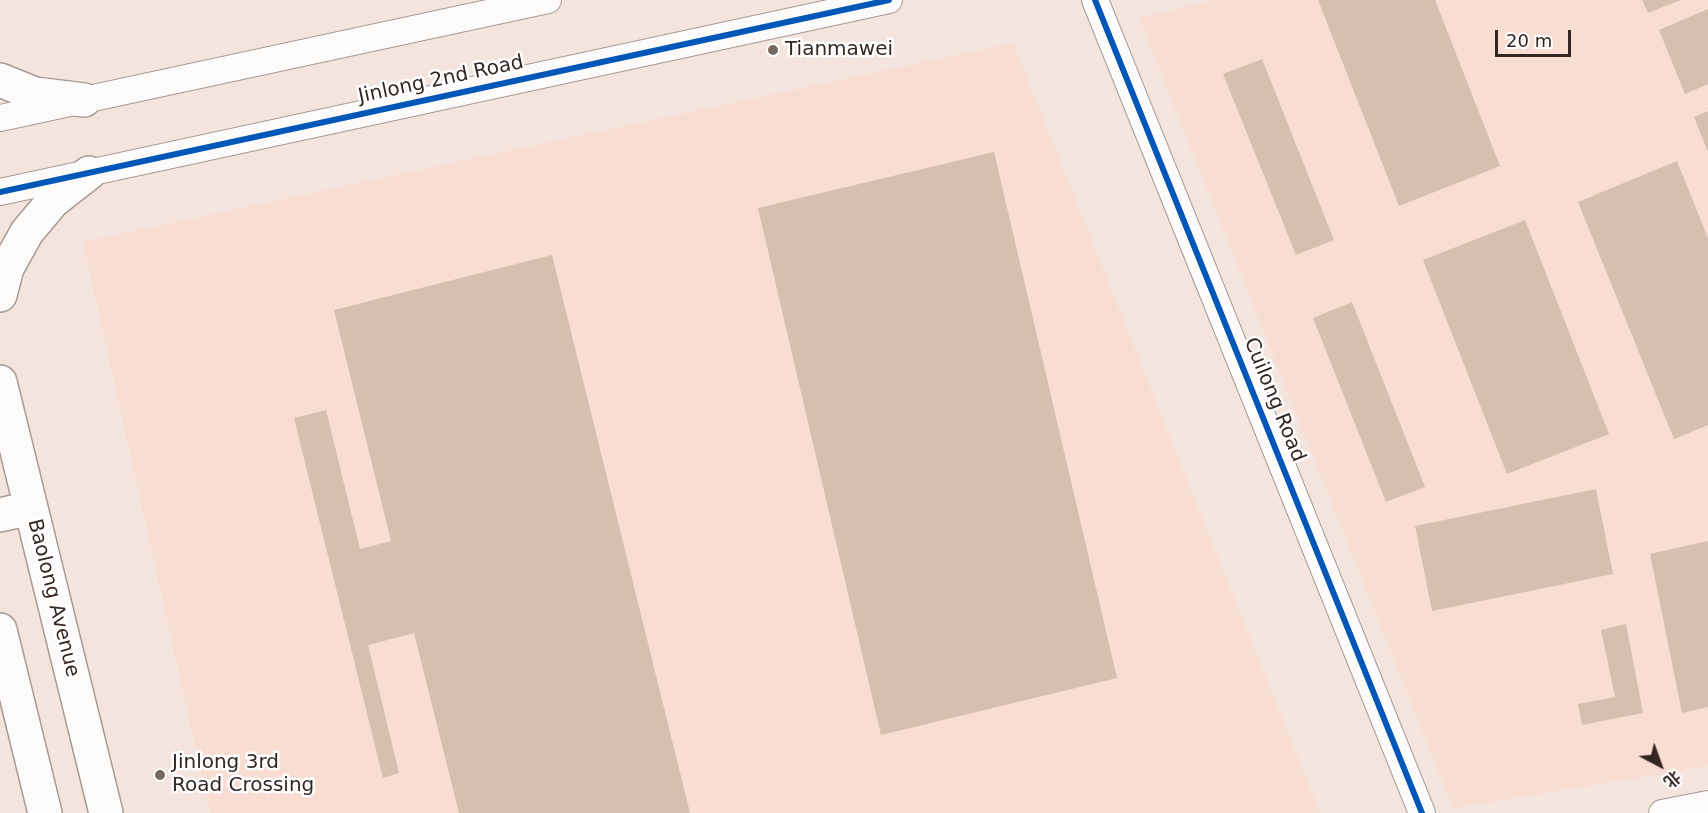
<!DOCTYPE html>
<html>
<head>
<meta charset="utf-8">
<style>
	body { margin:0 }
	#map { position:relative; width:1708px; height:813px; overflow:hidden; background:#f4e4de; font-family:"DejaVu Sans","Noto Sans SC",sans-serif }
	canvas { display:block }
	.north { position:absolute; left:1630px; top:735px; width:60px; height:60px; -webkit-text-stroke:4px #fff; paint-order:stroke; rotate:139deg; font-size:16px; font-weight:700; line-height:24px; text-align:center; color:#342620 }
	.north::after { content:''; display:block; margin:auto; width:21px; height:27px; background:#342620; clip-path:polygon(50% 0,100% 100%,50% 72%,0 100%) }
	.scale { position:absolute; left:1495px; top:30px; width:76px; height:27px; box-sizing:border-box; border:3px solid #342620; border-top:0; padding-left:8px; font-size:18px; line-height:21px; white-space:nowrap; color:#342620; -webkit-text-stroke:4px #fff; paint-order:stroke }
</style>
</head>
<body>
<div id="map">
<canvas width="1708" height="813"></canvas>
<div class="north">北</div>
<div class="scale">20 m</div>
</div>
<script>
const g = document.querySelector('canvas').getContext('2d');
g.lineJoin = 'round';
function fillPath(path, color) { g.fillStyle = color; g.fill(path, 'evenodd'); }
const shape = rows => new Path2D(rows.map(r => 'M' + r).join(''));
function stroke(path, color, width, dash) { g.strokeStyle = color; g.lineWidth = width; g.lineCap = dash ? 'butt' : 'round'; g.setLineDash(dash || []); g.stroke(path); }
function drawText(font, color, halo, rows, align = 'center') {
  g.font = font + ' "DejaVu Sans",sans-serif'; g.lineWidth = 5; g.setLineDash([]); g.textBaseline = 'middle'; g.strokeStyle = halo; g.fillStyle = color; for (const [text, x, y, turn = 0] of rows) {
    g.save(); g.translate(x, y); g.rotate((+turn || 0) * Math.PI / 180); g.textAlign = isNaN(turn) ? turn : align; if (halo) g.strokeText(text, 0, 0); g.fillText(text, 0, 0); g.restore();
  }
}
const built = shape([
	[1213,0,1708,0,1708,766,1453,808,1139,18],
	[1013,43,1320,813,210,813,83,242]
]);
const building = shape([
	[1318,0,1435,0,1500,166,1399,206],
	[1642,0,1681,0,1648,13],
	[1708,9,1708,84,1685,94,1659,30],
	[1262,59,1334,240,1296,255,1223,74],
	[1708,111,1708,152,1694,117],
	[994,152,1117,678,881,735,758,208],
	[1677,161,1708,238,1708,425,1674,439,1578,202],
	[1525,220,1609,434,1507,474,1423,260],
	[552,255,690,813,459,813,414,633,368,645,399,773,383,778,294,418,326,410,360,549,391,541,334,310],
	[1352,302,1425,487,1386,502,1313,318],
	[1596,489,1613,574,1432,611,1415,526],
	[1708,541,1708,707,1682,713,1650,554],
	[1626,624,1643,713,1582,725,1578,704,1615,697,1601,630]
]);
const minor = shape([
	[1095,0,1422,813],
	[0,118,548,0],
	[0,192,889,0],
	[1662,813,1708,804]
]);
const major = shape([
	[0,80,35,94,84,100],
	[0,295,7,268,27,232,53,201,89,173],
	[0,382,106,813],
	[0,515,31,508],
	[0,630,45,813]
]);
const cycleway = shape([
	[1095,0,1422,813],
	[0,192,889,0]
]);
const markers = [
	[773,50,6,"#776862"],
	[160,775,6,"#776862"]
];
const poiNames = [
	["Tianmawei",785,50],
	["Jinlong 3rd",172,763],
	["Road Crossing",172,786]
];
const streetNames = [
	["Jinlong 2nd Road",441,80,-12],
	["Cuilong Road",1274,400,68],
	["Baolong Avenue",53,598,76]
];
fillPath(built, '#f8ddd2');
fillPath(building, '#d5bfaf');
stroke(minor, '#a69a94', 28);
stroke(major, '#a69a94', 36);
stroke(minor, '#fdfbfa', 26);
stroke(major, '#fdfbfa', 33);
stroke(cycleway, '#0057b8', 6);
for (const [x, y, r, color] of markers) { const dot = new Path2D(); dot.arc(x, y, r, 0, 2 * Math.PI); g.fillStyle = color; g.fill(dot); stroke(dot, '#fff', 2); }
drawText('20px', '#342620', '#fff', poiNames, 'left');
drawText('20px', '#342620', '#fff', streetNames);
</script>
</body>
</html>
